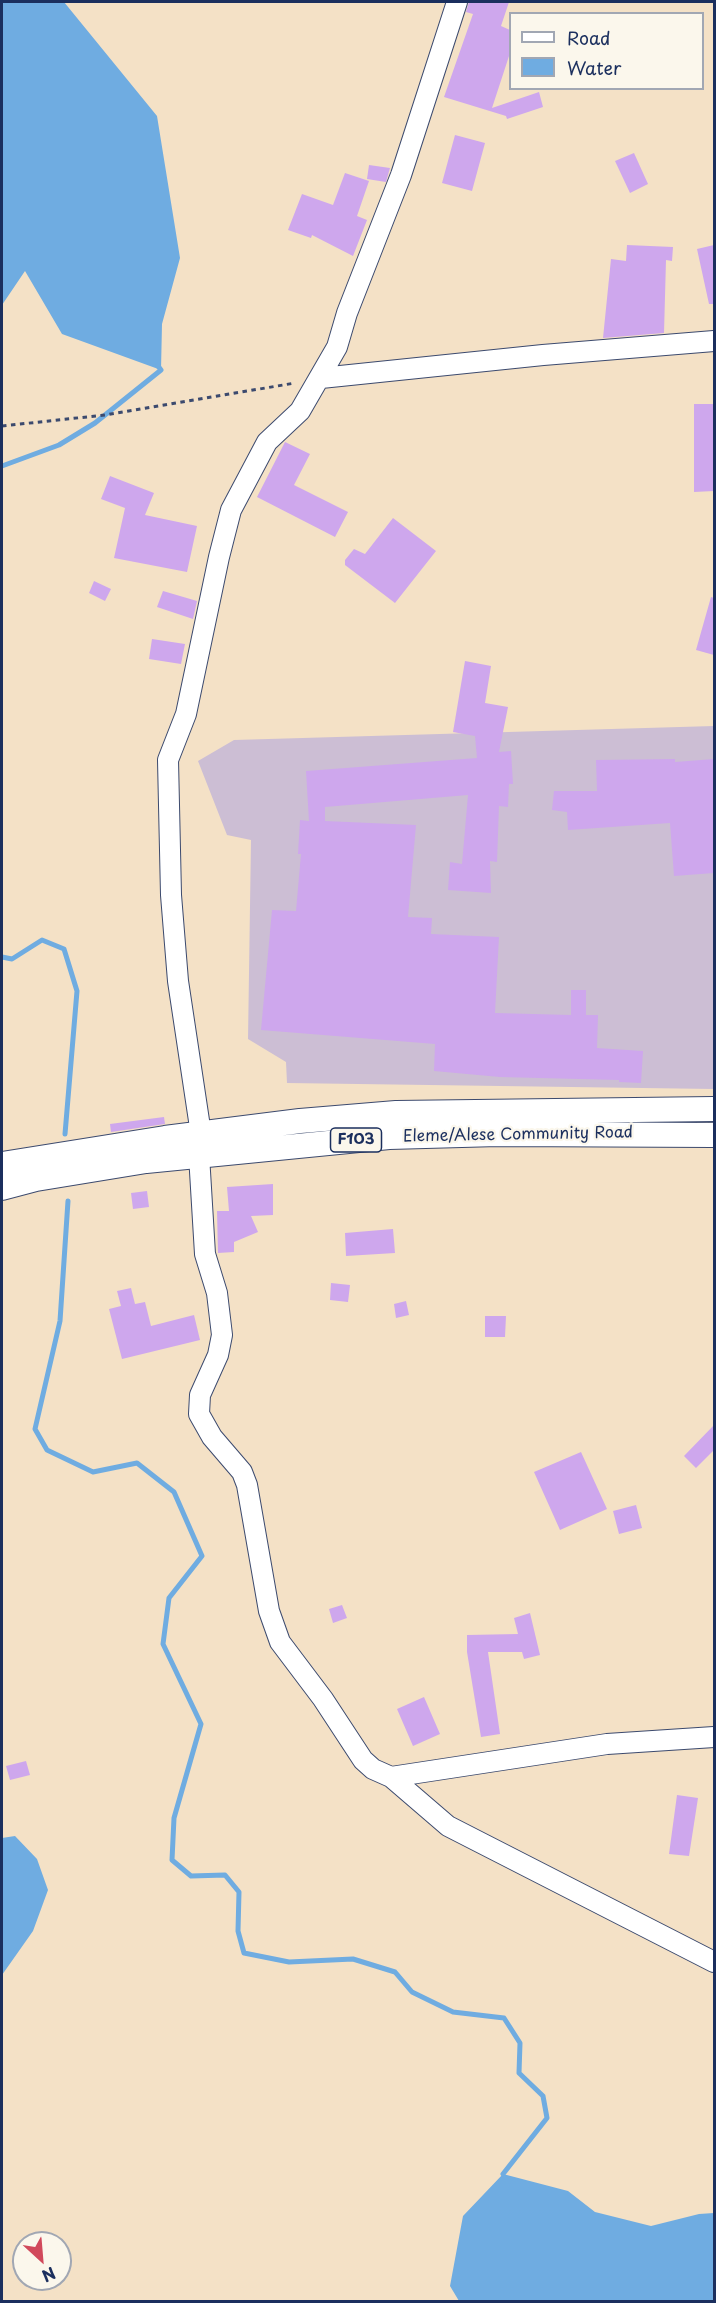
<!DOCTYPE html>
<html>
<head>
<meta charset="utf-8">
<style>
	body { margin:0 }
	#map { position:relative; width:716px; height:2303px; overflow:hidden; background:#f4e1c6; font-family:"Playpen Sans",sans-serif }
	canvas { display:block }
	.frame { position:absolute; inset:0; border:3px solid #1b2f5e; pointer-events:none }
	.legend { position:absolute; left:509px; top:12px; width:195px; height:78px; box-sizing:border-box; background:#fbf7ec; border:2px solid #a1a7b3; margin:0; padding:8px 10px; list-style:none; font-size:18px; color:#1b2f5e }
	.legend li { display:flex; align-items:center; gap:12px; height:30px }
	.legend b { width:30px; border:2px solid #a1a7b3 }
	.north { position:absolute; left:12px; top:2231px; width:60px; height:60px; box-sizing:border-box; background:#fbf7ec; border:2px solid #a1a7b3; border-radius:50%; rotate:154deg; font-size:16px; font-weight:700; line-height:24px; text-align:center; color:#1b2f5e }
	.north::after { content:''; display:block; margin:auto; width:21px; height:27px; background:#d1495b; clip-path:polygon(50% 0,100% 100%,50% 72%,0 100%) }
</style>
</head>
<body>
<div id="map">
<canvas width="716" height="2303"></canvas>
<div class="frame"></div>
<ul class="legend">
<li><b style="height:8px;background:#fff"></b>Road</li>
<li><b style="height:16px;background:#6face1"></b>Water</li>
</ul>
<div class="north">N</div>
</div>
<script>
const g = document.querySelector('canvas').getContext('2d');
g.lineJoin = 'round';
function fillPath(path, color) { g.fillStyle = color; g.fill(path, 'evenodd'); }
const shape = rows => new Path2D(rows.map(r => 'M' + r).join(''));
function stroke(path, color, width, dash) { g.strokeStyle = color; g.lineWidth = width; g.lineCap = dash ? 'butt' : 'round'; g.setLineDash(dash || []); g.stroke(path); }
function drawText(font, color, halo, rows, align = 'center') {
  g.font = font + ' "Playpen Sans",sans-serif'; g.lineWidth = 4.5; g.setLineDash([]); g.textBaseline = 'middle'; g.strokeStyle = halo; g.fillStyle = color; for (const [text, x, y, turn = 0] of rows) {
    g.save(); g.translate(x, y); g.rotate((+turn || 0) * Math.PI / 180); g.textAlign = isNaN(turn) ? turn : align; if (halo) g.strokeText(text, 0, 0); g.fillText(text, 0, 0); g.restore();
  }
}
const industrial = shape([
	[714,726,714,1089,287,1083,286,1062,248,1039,251,840,227,835,198,761,234,740]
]);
const water = shape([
	[2,2,64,2,157,116,180,258,162,324,161,370,62,334,25,271,2,305],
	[15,1836,37,1859,48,1890,33,1931,2,1975,2,1838],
	[503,2174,568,2191,595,2212,651,2226,699,2214,714,2213,714,2301,459,2301,450,2286,463,2216]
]);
const stream = shape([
	[2,466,59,445,95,423,161,370,158,366],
	[2,957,12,959,42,940,64,949,77,991,65,1134],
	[68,1201,60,1321,35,1429,47,1450,93,1472,137,1463,174,1492,202,1556,169,1598,163,1644,201,1724,174,1818,172,1860,191,1876,225,1875,239,1892,238,1931,244,1953,289,1962,353,1959,395,1972,412,1992,453,2012,504,2018,520,2043,519,2073,543,2096,547,2118,503,2174]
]);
const building = shape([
	[469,2,509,2,501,26,510,30,510,53,492,108,539,92,543,107,507,119,506,116,444,97,473,14,466,12],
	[455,135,485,143,472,191,442,183],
	[634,153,648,184,630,193,615,161],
	[369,165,390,168,386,182,367,179],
	[345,173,369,181,357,216,367,220,353,256,312,235,311,238,288,230,302,194,333,205],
	[627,245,673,247,672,261,666,260,664,333,603,338,611,259,626,261],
	[714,245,714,304,709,304,697,249],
	[694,404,714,404,714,491,694,492],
	[285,442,310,454,294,485,348,512,335,537,257,497],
	[110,476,154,493,145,515,197,526,187,572,114,558,125,508,101,499],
	[393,518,436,551,395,603,345,565,345,560,354,549,365,554],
	[94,581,111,589,105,601,89,593],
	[163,591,197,601,193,619,157,607],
	[711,597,714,598,714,655,696,650],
	[152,639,185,644,181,664,149,659],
	[465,661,491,666,485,703,508,707,499,752,511,751,513,784,509,784,508,807,499,806,497,862,490,861,491,893,448,890,450,862,462,864,468,795,325,807,325,821,416,825,408,917,432,918,431,934,499,937,495,1013,571,1015,571,990,586,990,586,1015,598,1015,597,1048,643,1051,641,1083,619,1082,619,1080,500,1077,434,1071,435,1044,261,1030,272,910,296,911,301,854,298,854,300,820,309,821,306,771,477,758,475,736,453,732],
	[675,759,675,762,714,759,714,873,674,876,670,823,568,830,567,812,552,810,554,791,597,791,596,760],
	[164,1117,165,1124,111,1132,110,1124],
	[273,1184,273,1215,251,1216,258,1232,234,1242,234,1252,218,1253,217,1211,229,1211,227,1187],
	[147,1191,149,1207,133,1209,131,1193],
	[393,1229,395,1253,346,1256,345,1233],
	[331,1283,350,1285,348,1302,330,1300],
	[131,1288,135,1304,145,1302,151,1326,194,1315,200,1340,122,1359,109,1309,121,1306,117,1291],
	[406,1301,409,1315,396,1318,394,1304],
	[485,1316,506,1316,505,1337,485,1337],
	[714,1425,714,1450,696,1468,684,1456],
	[581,1452,607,1509,560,1530,534,1472],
	[636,1505,642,1528,619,1534,613,1511],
	[342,1605,347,1618,333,1623,329,1609],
	[530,1613,540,1655,524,1659,522,1652,488,1652,500,1734,481,1737,467,1652,467,1635,518,1634,514,1618],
	[424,1697,440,1734,413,1746,397,1709],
	[26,1761,30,1775,10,1780,6,1766],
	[677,1795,698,1798,689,1856,669,1854]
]);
const path = shape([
	[2,426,105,415,295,383]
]);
const minor = shape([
	[321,378,543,355,714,341],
	[201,1134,178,981,171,895,168,760,186,714,219,557,231,510,267,442,300,411,337,347,347,313,401,175,457,2],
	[199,1155,205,1254,217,1293,222,1335,218,1355,200,1395,199,1414,212,1437,242,1472,247,1485,269,1611,280,1642,323,1699,363,1760,373,1769,391,1777,448,1826,714,1962],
	[391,1777,607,1744,714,1737]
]);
const major = shape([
	[2,1164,165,1138,300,1121,396,1113,714,1109],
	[2,1188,36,1179,146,1161,389,1137,498,1134,714,1135]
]);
const shields = [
	[356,1140,51]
];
const shieldNames = [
	["F103",356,1140]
];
const streetNames = [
	["Eleme/Alese Community Road",518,1135,-1]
];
fillPath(industrial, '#ccbed4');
fillPath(water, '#6face1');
stroke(stream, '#6face1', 5);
fillPath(building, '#cea7ed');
stroke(minor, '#3c4a6e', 22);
stroke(major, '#3c4a6e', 26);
stroke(path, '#3c4a6e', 3, [4.5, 4.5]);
stroke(minor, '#fff', 20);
stroke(major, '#fff', 24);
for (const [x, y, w] of shields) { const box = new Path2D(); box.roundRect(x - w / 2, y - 12, w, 24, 4.5); g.fillStyle = '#fbf7ec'; g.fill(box); stroke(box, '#1b2f5e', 1.5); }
drawText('bold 15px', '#1b2f5e', null, shieldNames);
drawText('16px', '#1b2f5e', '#fbf7ec', streetNames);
</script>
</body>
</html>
